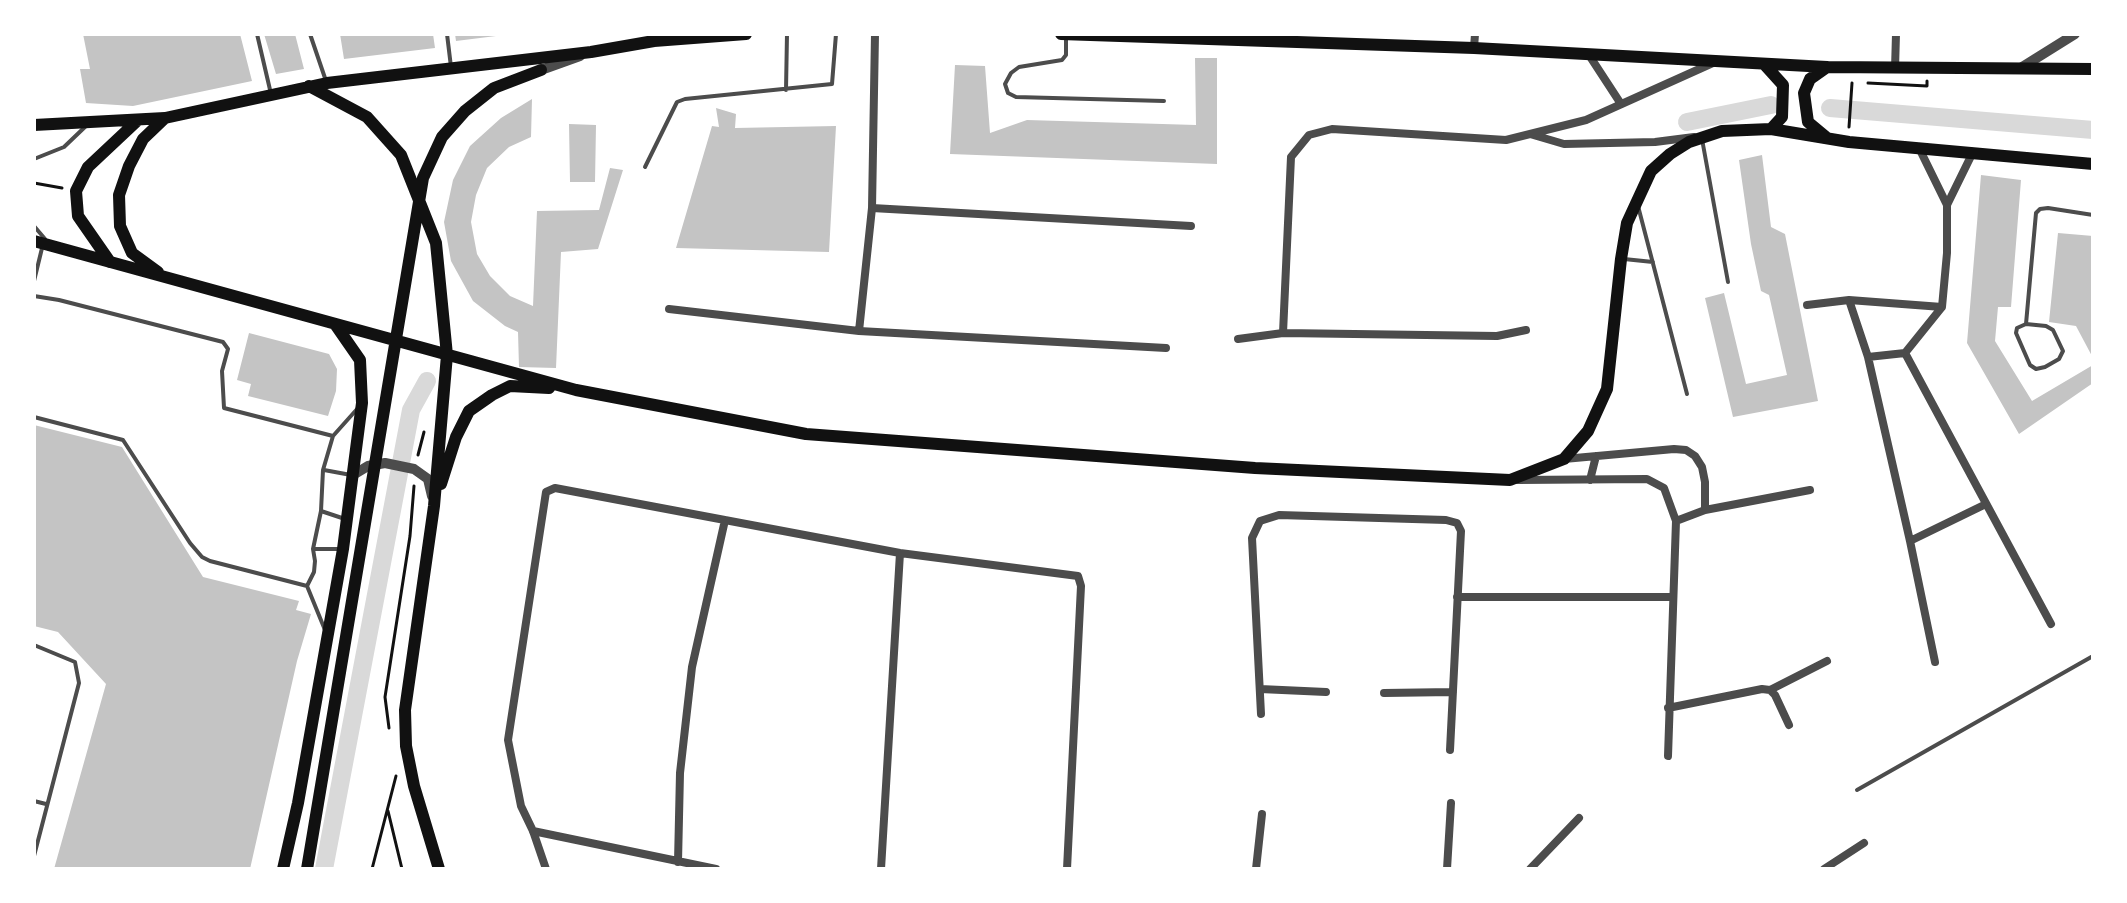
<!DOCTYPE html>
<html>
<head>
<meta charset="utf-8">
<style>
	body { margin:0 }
	#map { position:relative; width:2127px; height:903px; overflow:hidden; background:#fff; font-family:"Fira Sans Condensed",sans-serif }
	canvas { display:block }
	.frame { position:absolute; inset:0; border:36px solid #fff; pointer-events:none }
</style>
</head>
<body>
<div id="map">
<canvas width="2127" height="903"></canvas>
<div class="frame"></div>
</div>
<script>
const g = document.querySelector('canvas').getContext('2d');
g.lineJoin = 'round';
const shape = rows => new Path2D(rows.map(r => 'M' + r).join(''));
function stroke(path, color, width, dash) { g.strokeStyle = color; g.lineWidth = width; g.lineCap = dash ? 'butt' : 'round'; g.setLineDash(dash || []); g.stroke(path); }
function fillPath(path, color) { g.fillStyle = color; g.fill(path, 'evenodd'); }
const canal = shape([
	[1830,108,2093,130],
	[1687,122,1771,105],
	[324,869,411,410,427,381]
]);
const building = shape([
	[83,34,240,34,252,81,133,106,86,103,80,69,90,69],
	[264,34,295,34,304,69,276,74],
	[340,34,433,34,435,48,344,59],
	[455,34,496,34,496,36,456,41],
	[1195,58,1217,58,1217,164,950,154,955,65,985,66,990,133,1027,120,1196,125],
	[532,99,531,137,509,147,487,168,476,195,471,222,477,254,490,276,510,296,533,306,537,211,599,210,610,168,623,170,598,249,561,252,556,368,519,367,518,332,505,326,473,301,451,261,444,222,453,180,470,146,501,118],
	[716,108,736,114,735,128,836,126,829,252,676,248,712,126,719,127],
	[569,124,596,125,595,182,570,182],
	[1762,155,1771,227,1785,234,1818,401,1733,417,1705,298,1724,293,1746,384,1787,375,1769,295,1761,291,1751,244,1739,160],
	[1981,175,2021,180,2011,307,1998,307,1995,341,2032,401,2093,365,2093,383,2019,434,1967,343],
	[2058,233,2093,236,2093,358,2076,326,2049,322],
	[249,333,329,354,337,369,336,391,328,416,248,396,251,384,237,380],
	[34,425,122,447,203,577,299,601,296,610,311,614,297,661,250,869,54,869,106,684,58,632,34,626]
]);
const path = shape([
	[1868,83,1927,86,1927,81],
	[1849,127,1852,83],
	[34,183,62,188],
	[418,455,424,432],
	[389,728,385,697,410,536,414,486],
	[388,811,402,869],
	[372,869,396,776]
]);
const service = shape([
	[257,34,271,94],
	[310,34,326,81],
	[447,34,451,67],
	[1066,37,1066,55,1062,60,1019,67,1011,73,1005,84,1008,93,1016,97,1164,101],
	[786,90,787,34],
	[1702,139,1728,282],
	[34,159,64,147,86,126],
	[645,167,677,102,685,99,832,84,836,34],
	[1638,206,1687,394],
	[34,226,45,239],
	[1624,259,1653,262],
	[34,281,43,244],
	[34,296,59,300,223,342,228,349,222,371,224,408,333,436],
	[2026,324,2036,213,2040,209,2048,208,2093,215],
	[2026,324,2046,326,2053,330,2063,351,2059,359,2045,367,2036,369,2030,365,2016,333,2017,328,2026,324],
	[34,417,123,440,190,543,202,557,210,561,307,586],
	[324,470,351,475],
	[321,511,345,519],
	[313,549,340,549],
	[325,630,307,586,314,572,315,561,313,549,321,511,323,470,333,436,358,408],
	[34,645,75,662,79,683,34,856],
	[1857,790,2093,656],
	[34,801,46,804]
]);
const minor = shape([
	[1474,48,1475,34],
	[1589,55,1621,104],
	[1895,69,1896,34],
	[1530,134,1564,144,1655,142,1694,137],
	[1947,205,1973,152],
	[872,208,1191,226],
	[1849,300,1868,357,1910,541,1935,662],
	[1807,305,1849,300,1942,307],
	[669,309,859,331,1166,348],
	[859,331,872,208,875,34],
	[1283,333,1291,157,1309,135,1332,129,1506,140,1586,120,1715,62],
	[1238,339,1283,333,1497,336,1526,330],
	[1905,353,2051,624],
	[1868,357,1905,353,1942,307,1947,253,1947,205,1920,150],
	[1564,459,1674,449,1686,450,1695,456,1702,467,1705,482,1705,510],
	[1518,480,1647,479,1664,488,1676,521,1668,756],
	[1590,480,1596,456],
	[1676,521,1705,510,1810,490],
	[1910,541,1986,504],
	[1457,597,1673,597],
	[1260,689,1326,692],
	[1770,690,1827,661],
	[1384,693,1453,692],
	[1668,708,1762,689,1770,690,1775,695,1789,725],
	[1261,714,1252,538,1260,521,1279,515,1446,520,1457,523,1461,531,1450,750],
	[533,831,716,869],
	[678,862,680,773,692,667,725,520],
	[546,869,533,831,521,806,508,740,546,492,555,488,900,553,1078,576,1081,586,1067,869],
	[881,869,900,553],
	[1256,869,1262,814],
	[1447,869,1451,803],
	[1530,869,1579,818],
	[1824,869,1864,843]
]);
const tertiary = shape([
	[2019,69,2075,34],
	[541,70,580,56],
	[353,475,368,466,385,463,414,469,428,479,432,496]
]);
const secondary = shape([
	[1061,34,1474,48,1827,67,2093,69],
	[1764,64,1783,85,1782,117,1771,129],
	[309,86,367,117,401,155,436,243,447,355,434,506,405,710,406,746,414,786,439,869],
	[34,125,165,118,327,83,591,52,654,41,746,34],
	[1826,137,1808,122,1804,93,1810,79,1827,67],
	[34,241,576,390,806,434,1255,468,1510,480,1564,459,1588,431,1607,389,1621,259,1627,223,1651,171,1670,154,1689,142,1722,131,1771,129,1849,142,2093,164],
	[110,262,78,216,76,191,88,167,137,121],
	[158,272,132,253,120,226,119,195,129,166,143,139,165,118],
	[441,484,456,437,469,411,492,395,510,386,549,388],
	[283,869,298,803,343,549,362,403,360,360,335,324],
	[307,869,423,178,442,137,465,111,494,88,541,70]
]);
stroke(canal, '#d9d9d9', 18);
fillPath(building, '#c4c4c4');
stroke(path, '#111', 3);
stroke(service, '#4c4c4c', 4);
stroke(minor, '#4c4c4c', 8);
stroke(tertiary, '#4c4c4c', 10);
stroke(secondary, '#111', 12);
</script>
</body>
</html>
